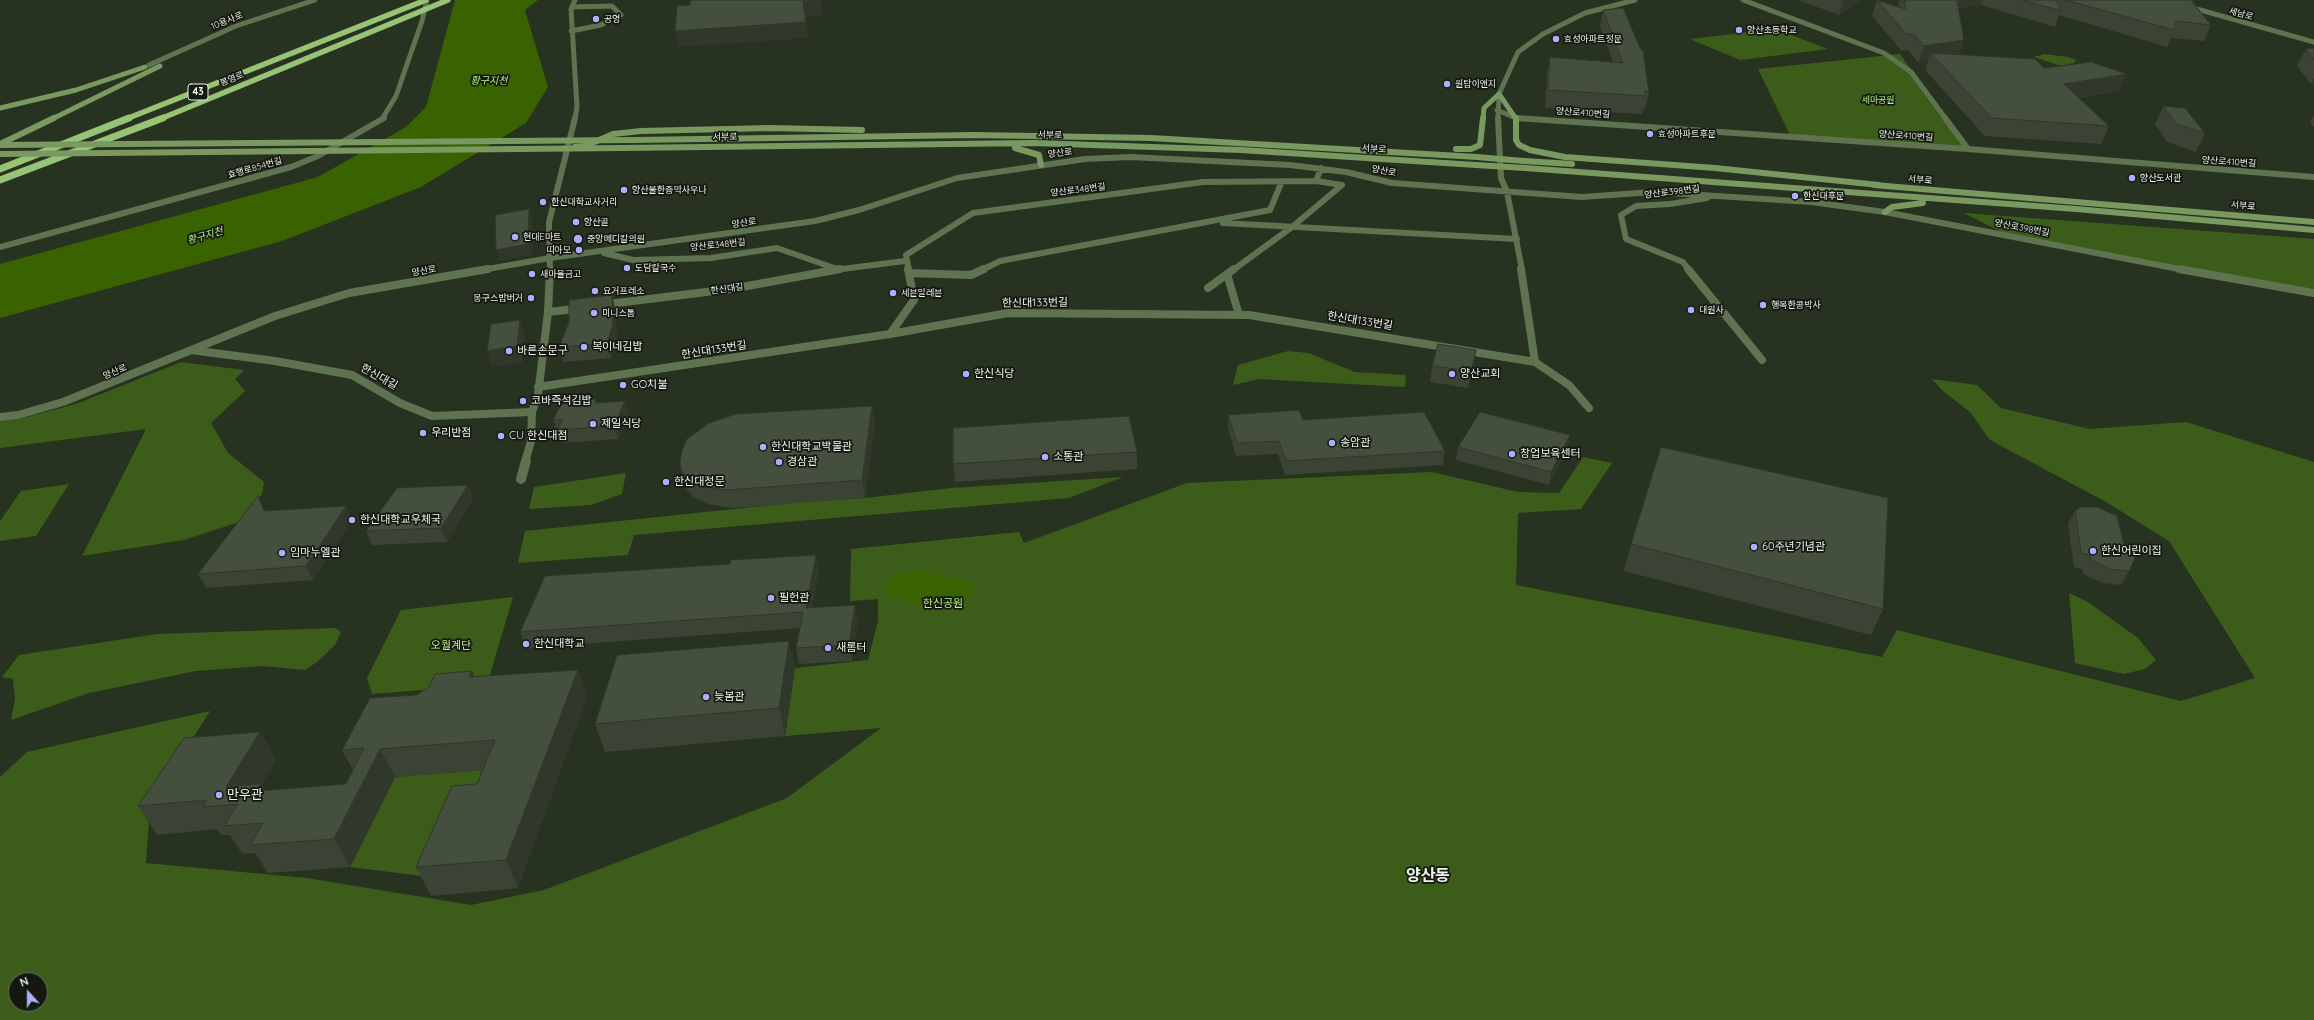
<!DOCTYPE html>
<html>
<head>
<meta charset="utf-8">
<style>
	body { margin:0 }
	#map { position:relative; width:2314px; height:1020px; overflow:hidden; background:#283221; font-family:Quicksand,sans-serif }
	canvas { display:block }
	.north { position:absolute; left:8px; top:972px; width:40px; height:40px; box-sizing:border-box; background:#141811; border:1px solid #6b7068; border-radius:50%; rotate:339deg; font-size:11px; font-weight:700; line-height:16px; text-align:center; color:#eef5ea }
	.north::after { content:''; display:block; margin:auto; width:14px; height:18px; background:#adaffb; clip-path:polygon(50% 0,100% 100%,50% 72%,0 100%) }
</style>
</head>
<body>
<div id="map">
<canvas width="2314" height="1020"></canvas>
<div class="north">N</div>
</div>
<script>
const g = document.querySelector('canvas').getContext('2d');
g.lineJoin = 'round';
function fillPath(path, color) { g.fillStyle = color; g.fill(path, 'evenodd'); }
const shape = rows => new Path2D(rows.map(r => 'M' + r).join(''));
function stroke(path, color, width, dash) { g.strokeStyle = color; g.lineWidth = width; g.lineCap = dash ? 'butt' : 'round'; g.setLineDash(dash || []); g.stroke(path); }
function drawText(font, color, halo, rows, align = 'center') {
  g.font = font + ' Quicksand,"Noto Sans KR",sans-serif'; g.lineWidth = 3.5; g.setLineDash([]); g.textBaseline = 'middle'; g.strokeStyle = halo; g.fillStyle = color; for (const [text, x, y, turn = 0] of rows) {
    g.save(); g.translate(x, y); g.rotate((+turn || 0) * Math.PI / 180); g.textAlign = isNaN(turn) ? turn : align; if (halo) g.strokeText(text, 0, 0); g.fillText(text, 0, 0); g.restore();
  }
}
const green = shape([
	[1775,29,1828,49,1740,60,1690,39],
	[1900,54,1968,149,1791,137,1758,69],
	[2044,54,2068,57,2076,60,2074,63,2061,66,2034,57],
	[1964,213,2314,239,2314,293,2009,236],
	[1288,351,1308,353,1355,372,1406,375,1405,387,1259,379,1233,385,1238,365],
	[181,362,244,370,235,379,245,391,211,423,228,453,264,482,262,494,239,522,184,540,82,556,146,429,0,448,0,421,19,419,76,404],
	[1932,379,1977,385,2001,408,2090,429,2186,422,2314,462,2314,1020,0,1020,0,777,27,752,210,711,150,806,146,863,307,878,471,905,544,890,787,798,881,728,785,736,795,668,868,660,878,621,878,599,850,601,851,549,1019,532,1024,543,1187,483,1432,472,1518,492,1559,493,1583,457,1612,463,1581,509,1518,513,1516,585,1882,657,1897,630,2181,701,2255,678,2169,541,2106,502,1990,440,1970,412,1943,391],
	[16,980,40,980,40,1004,16,1004],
	[626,473,622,494,591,505,529,509,534,487],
	[1123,477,1069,498,634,535,628,555,518,563,525,531,800,502,865,498,951,488],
	[69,484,36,536,0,541,0,521,21,491],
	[2069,593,2088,602,2138,638,2156,660,2145,669,2124,674,2075,663],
	[513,597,487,685,372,694,367,678,401,610],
	[335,628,341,632,335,645,317,662,305,670,263,666,196,671,89,693,11,720,15,699,13,679,2,677,19,655,157,634],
	[507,768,438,878,350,867,395,777]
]);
const water = shape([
	[455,0,538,0,525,10,548,87,526,123,421,187,282,241,0,318,0,264,318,177,406,127,426,107],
	[906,571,920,571,963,580,973,583,974,590,967,601,960,602,951,597,938,594,919,606,886,595,884,589,890,575]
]);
const minorFar2 = shape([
	[1743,0,1884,53,1911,72,1946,119],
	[571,31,601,25,621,15,612,6,572,7],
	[1497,110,1516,118,1529,119],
	[382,119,396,96,422,21,427,0],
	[1498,119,1499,94,1518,52,1543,34,1585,13,1635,0]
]);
const minorFar1 = shape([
	[1498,118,1501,178,1507,192,1522,270],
	[1516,118,1968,149,2314,177],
	[1945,118,1968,149],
	[1223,223,1517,239],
	[0,247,291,167,318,156,384,118],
	[604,253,633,260,711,258,777,248,837,269],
	[482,270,550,258,815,221,859,210,957,178,1085,159,1130,157,1290,165,1346,172,1392,183,1582,197,1654,192,1811,202,1885,212,2184,270],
	[834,270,905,261],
	[909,270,906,255,973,213,1203,182,1316,181,1321,168],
	[982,270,1000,261,1270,210,1282,181],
	[1233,270,1292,227,1342,185,1316,181],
	[1689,270,1683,262,1626,239,1621,215,1636,206,1670,204,1707,198]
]);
const minor = shape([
	[1688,269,1762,360],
	[2179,269,2314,293],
	[909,273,971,275,984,269],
	[1227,274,1239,315],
	[1208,288,1234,269],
	[600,305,731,289,840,269],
	[548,312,583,308],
	[890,334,914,300,908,269],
	[191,350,275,361,352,375,400,403,432,416,532,412],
	[1535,362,1569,385,1589,408],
	[538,387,890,334,1008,313,1249,315,1535,362,1521,269],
	[0,417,18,415,63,402,275,316,349,293,488,269]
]);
const tertiaryFar3 = shape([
	[575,0,571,9,577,107,575,119],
	[2165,0,2314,42],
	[149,65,236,26,315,0]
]);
const tertiaryFar2 = shape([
	[550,270,549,222,575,118]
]);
const tertiaryFar1 = shape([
	[525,462,531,441,532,412,538,395,548,312,550,269]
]);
const tertiary = shape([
	[521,479,526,461]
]);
const secondaryFar1 = shape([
	[0,108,76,90,145,67],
	[52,119,160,66],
	[1483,119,1484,108,1499,94,1516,119]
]);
const secondary = shape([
	[1516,118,1516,140,1519,145,1530,150,1565,157,1715,168,1879,185],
	[634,140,975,135,1151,138,1477,157],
	[0,144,54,118],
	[575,147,585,146,613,134,641,131,770,128,862,130],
	[623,148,1034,143,1241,150,1476,165],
	[1015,148,1039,155,1041,165],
	[1456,149,1471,149,1480,145,1483,118],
	[1524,161,1572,164],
	[1525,168,2076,209,2314,230],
	[1874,185,2314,222],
	[1885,212,1892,207,1923,203]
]);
const trunkFar1 = shape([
	[126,119,426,0],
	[160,119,390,24]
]);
const trunk = shape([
	[0,169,129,118],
	[0,180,163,118]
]);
const secondaryBridge = shape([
	[0,145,634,140],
	[0,154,623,148],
	[1477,157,1524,161],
	[1476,165,1525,168]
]);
const trunkBridge = shape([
	[390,24,448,0]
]);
const wall = shape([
	[1798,0,1861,0,1839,15],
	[1877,0,1899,7,1899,0,2191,0,2211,25,2204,41,2171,38,2167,47,2059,15,2055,27,1981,5,1958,8,1964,40,1959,55,2044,68,2127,74,2119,91,2079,98,2109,126,2101,144,1985,136,1925,70,1928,61,1918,63,1909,51,1901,50,1872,16],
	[1603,10,1649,92,1645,109,1643,109,1642,114,1545,108,1547,74,1550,57,1613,62,1600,26],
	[2314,48,2314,84,2311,84,2297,66,2306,49],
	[2163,106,2205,133,2196,152,2167,142,2155,124],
	[2314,116,2314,127,2310,123],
	[612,295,615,309,617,340,611,358,563,362,559,347],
	[1476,350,1473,366,1468,388,1430,382,1432,366],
	[625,401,629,414,618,439,561,443,553,420,596,403],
	[1228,415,1303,420,1445,451,1443,465,1285,475,1278,454,1236,456,1228,428],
	[875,423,865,498,731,508,708,504,693,497,686,488,681,470],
	[1570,435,1567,448,1549,485,1456,460,1458,447],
	[1137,452,1137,469,955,482,953,464],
	[468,485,473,499,447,542,372,545,366,531],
	[346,506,352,520,313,580,206,588,198,574,265,511],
	[2075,511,2129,571,2121,585,2103,583,2083,574,2082,569,2074,567,2068,524],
	[1631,544,1883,609,1871,635,1624,571],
	[816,555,819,570,812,608,855,605,858,621,852,661,799,664,796,648,800,628,526,648,520,632,730,564],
	[789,641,795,668,785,736,605,752,595,724],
	[578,670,587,697,518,888,431,896,416,867,477,784,482,770,395,777,350,867,268,873,255,853,242,854,230,835,221,835,217,829,157,835,138,806,260,732,276,760,262,784,265,791,346,784,353,770,342,750,416,695,472,671,475,677]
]);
const shadedWall = shape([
	[821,0,823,16,805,17,803,2],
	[1843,0,1861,0,1839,15],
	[1953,0,1983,0,1981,5,1950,9],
	[806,22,809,38,678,47,675,31],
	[1964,40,1959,57,1930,53,1928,61,1918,63,1924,46],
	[2127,74,2119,91,2056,101,2064,84],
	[2314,78,2314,84,2311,84],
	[529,209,532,220,532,255,499,261,496,250],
	[612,295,615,309,617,340,611,358,607,343],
	[520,320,525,336,522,363,492,367,487,351],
	[1476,350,1473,366,1468,388,1471,371],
	[625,401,629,414,618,439,614,426],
	[872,406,875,423,865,498,862,480],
	[1570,435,1567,448,1549,485,1551,472],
	[468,485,473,499,447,542,441,528],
	[346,506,352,520,313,580,306,566],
	[816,555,819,570,809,623,806,608],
	[855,605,858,621,852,661,849,645],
	[789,641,795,668,785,736,779,708],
	[578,670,587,697,518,888,506,860],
	[472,671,484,698,469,677],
	[260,732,276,760,262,784,278,812,226,787],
	[380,749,395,777,350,867,334,839]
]);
const building = shape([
	[690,0,821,0,803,2,806,22,675,31,677,6,690,5,690,0],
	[1877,0,1905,9,1905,0,1957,0,1964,40,1924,46,1914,34,1906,34,1877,0],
	[2022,0,2056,0,2061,11,2022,0],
	[2066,0,2191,0,2211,25,2176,21,2174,30,2066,0],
	[1623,8,1641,50,1643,50,1649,92,1644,91,1646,96,1548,90,1550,57,1623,63,1603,10,1623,8],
	[2314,48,2314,60,2306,49,2314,48],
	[1930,53,2035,59,2044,68,2091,62,2127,74,2064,84,2109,126,1992,118,1930,53],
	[2163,106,2185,108,2205,133,2176,124,2163,106],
	[529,209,528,244,496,250,495,215,529,209],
	[612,295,613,325,607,343,559,347,569,322,569,300,612,295],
	[520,320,517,346,487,351,491,324,520,320],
	[1438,344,1476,350,1471,371,1432,366,1438,344],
	[595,399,596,403,625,401,614,426,557,430,562,420,553,420,563,401,595,399],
	[872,406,862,480,727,490,703,487,688,479,681,470,680,462,682,450,687,439,709,423,736,414,872,406],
	[1299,410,1303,420,1424,412,1445,451,1286,461,1279,441,1237,443,1228,415,1299,410],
	[1480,412,1570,435,1551,472,1458,447,1480,412],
	[1129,416,1137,452,953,464,953,428,1129,416],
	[1661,447,1888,498,1883,609,1631,544,1661,447],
	[468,485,441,528,366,531,397,488,468,485],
	[258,496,264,511,346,506,306,566,198,574,258,496],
	[2081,507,2097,507,2117,516,2124,545,2137,554,2129,571,2110,569,2091,560,2090,555,2081,553,2075,511,2081,507],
	[816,555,806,608,855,605,849,645,796,648,803,612,520,632,545,576,730,564,731,560,816,555],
	[789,641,779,708,595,724,617,655,789,641],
	[578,670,506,860,416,867,452,786,477,784,495,740,380,749,334,839,250,845,263,823,224,826,238,804,203,807,207,800,138,806,184,738,260,732,226,787,261,784,257,791,346,784,364,748,342,750,370,698,416,695,429,687,435,674,472,671,469,677,578,670]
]);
const markers = [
	[596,19,4,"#adaffb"],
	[1739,30,4,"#adaffb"],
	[1556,39,4,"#adaffb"],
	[1447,84,4,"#adaffb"],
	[1650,134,4,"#adaffb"],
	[2132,178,4,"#adaffb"],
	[624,190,4,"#adaffb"],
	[1795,196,4,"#adaffb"],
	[543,202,4,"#adaffb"],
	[576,222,4,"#adaffb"],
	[515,237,4,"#adaffb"],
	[578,239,5,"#adaffb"],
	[579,250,4,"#adaffb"],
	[627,268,4,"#adaffb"],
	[532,274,4,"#adaffb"],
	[595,291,4,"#adaffb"],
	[893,293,4,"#adaffb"],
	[531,298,4,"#adaffb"],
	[1763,305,4,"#adaffb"],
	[1691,310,4,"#adaffb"],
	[594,313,4,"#adaffb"],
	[584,347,4,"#adaffb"],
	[509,351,4,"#adaffb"],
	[966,374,4,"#adaffb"],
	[1452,374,4,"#adaffb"],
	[623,385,4,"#adaffb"],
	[523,401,4,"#adaffb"],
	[593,424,4,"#adaffb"],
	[423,433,4,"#adaffb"],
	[501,436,4,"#adaffb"],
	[1332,443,4,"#adaffb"],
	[763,447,4,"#adaffb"],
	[1512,454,4,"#adaffb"],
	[1045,457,4,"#adaffb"],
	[779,462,4,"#adaffb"],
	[666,482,4,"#adaffb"],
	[352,520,4,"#adaffb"],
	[1754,547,4,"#adaffb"],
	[2093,551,4,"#adaffb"],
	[282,553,4,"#adaffb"],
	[771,598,4,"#adaffb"],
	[526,644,4,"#adaffb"],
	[828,648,4,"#adaffb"],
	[706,697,4,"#adaffb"],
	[219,795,4,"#adaffb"]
];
const farStreetnames = [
	["세남로",2241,14,15],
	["10용사로",227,21,-22],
	["봉영로",232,79,-22],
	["양산로410번길",1583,113,4],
	["서부로",1050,135,1],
	["양산로410번길",1906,136,4],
	["서부로",725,137,-1],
	["서부로",1374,149,4],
	["양산로",1060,153,-7],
	["양산로410번길",2229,162,4],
	["효행로854번길",255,168,-16],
	["양산로",1384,171,10],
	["서부로",1920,180,5],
	["양산로348번길",1078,190,-7],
	["양산로398번길",1672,192,-7],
	["서부로",2243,206,5],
	["양산로",744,223,-8],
	["양산로398번길",2022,228,11],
	["양산로348번길",718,245,-6],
	["양산로",424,271,-10],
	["한신대길",727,289,-8],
	["양산로",115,372,-23]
];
const farPoinames = [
	["공영",604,19],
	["양산초등학교",1747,30],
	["효성아파트정문",1564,39],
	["원탑이앤지",1455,84],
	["효성아파트후문",1658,134],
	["양산도서관",2140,178],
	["양산불한증막사우나",632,190],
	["한신대후문",1803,196],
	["한신대학교사거리",551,202],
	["양산골",584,222],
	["현대E마트",523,237],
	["중앙메디칼의원",587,239],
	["띠아모",571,250,"right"],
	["도담칼국수",635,268],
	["새마을금고",540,274],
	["요거프레소",603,291],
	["세븐일레븐",901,293],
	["봉구스밥버거",523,298,"right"],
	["행복한콩박사",1771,305],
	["대원사",1699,310],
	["미니스톱",602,313]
];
const farParknames = [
	["세마공원",1878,100]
];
const farWaternames = [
	["황구지천",489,81],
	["황구지천",205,236,-16]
];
const shields = [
	[198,92,20]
];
const shieldNames = [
	["43",198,92]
];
const streetNames = [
	["한신대133번길",1035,303,-1],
	["한신대133번길",1360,321,9],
	["한신대133번길",714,350,-9],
	["한신대길",379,377,29]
];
const poiNames = [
	["복이네김밥",592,347],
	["바른손문구",517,351],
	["한신식당",974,374],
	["양산교회",1460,374],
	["GO치불",631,385],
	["코바즉석김밥",531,401],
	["제일식당",601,424],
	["우리반점",431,433],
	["CU 한신대점",509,436],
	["송암관",1340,443],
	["한신대학교박물관",771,447],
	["창업보육센터",1520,454],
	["소통관",1053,457],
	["경삼관",787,462],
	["한신대정문",674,482],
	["한신대학교우체국",360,520],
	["60주년기념관",1762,547],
	["한신어린이집",2101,551],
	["임마누엘관",290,553],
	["필헌관",779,598],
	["한신대학교",534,644],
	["새롬터",836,648],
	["늦봄관",714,697]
];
const parkNames = [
	["한신공원",943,604],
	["오월계단",451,646]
];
const nearPoinames = [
	["만우관",227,795]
];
const nearQuarternames = [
	["양산동",1428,876]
];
fillPath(green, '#3b5d19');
fillPath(water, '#386300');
stroke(minorFar2, '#5f7350', 5);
stroke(minorFar1, '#5f7350', 6);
stroke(minor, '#5f7350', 8);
stroke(tertiaryFar3, '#5f7350', 5);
stroke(tertiaryFar2, '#5f7350', 6);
stroke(tertiaryFar1, '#5f7350', 8);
stroke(tertiary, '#5f7350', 10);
stroke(secondaryFar1, '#799961', 5);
stroke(secondary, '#799961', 6);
stroke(trunkFar1, '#97c374', 5.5);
stroke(trunk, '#97c374', 7);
stroke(secondaryBridge, '#799961', 6);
stroke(trunkBridge, '#97c374', 5.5);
fillPath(wall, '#3b4434');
fillPath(shadedWall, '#30372b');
fillPath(building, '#454f3d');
stroke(building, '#30372b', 1);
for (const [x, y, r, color] of markers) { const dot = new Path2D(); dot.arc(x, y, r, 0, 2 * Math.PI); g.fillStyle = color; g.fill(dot); stroke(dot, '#141811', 1.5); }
drawText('9px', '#eef5ea', '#141811', farStreetnames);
drawText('9px', '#eef5ea', '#141811', farPoinames, 'left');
drawText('9px', '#b6f382', '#141811', farParknames);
drawText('italic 10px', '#b6f382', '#141811', farWaternames);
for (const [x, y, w] of shields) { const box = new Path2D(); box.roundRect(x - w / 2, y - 8, w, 16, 3); g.fillStyle = '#141811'; g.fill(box); stroke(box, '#eef5ea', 1); }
drawText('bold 10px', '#eef5ea', null, shieldNames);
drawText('11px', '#eef5ea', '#141811', streetNames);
drawText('11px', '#eef5ea', '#141811', poiNames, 'left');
drawText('11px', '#b6f382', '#141811', parkNames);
drawText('13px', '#eef5ea', '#141811', nearPoinames, 'left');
drawText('bold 16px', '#eef5ea', '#141811', nearQuarternames);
</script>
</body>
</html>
